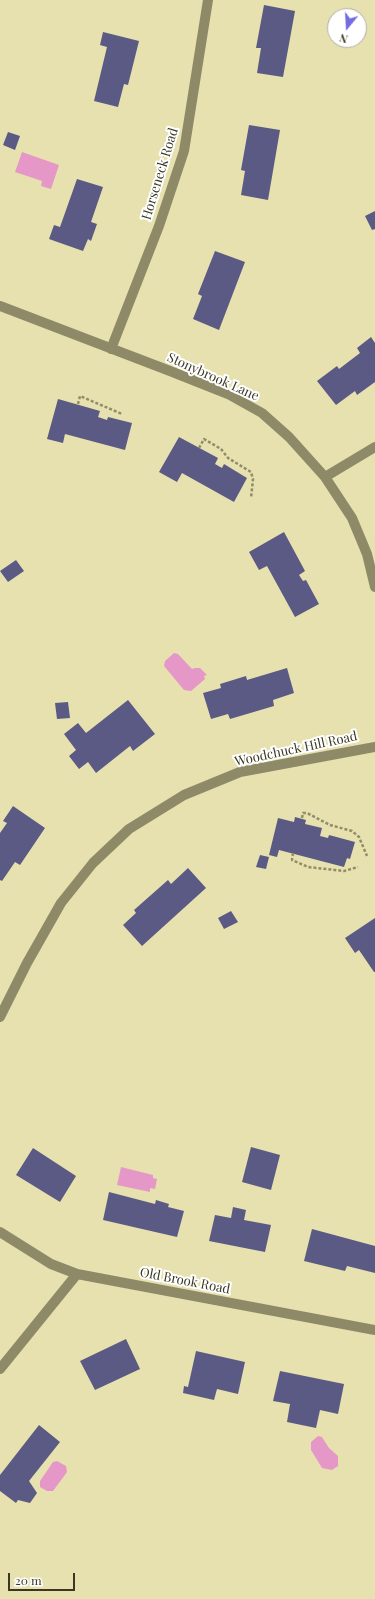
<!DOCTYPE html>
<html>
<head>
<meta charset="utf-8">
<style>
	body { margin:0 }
	#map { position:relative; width:375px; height:1599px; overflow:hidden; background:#e6e1ae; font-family:"Playfair Display",serif }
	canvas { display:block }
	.north { position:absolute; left:327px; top:8px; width:40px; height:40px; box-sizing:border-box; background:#fff; border:1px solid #b0afa7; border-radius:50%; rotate:198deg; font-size:11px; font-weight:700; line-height:16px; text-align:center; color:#3a3823 }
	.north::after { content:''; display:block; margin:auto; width:14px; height:18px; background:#736ae4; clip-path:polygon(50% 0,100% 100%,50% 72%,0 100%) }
	.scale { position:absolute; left:8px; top:1573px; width:67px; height:18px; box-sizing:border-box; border:2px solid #3a3823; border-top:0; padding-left:5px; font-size:12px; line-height:14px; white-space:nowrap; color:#3a3823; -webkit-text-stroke:3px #fff; paint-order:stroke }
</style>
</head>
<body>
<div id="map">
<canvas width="375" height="1599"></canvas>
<div class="north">N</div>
<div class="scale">20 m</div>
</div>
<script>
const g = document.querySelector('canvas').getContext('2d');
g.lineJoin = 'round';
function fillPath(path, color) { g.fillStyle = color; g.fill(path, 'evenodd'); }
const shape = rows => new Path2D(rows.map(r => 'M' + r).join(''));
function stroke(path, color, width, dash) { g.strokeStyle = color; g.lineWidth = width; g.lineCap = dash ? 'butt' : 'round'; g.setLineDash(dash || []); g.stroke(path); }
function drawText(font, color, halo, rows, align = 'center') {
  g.font = font + ' "Playfair Display",serif'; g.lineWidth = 4; g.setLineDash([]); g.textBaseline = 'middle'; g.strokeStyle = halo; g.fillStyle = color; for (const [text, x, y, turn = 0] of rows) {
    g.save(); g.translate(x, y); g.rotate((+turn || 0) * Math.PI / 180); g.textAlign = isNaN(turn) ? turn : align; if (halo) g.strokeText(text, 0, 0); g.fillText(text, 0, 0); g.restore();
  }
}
const water = shape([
	[22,152,59,165,51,189,41,186,42,181,15,172],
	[174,653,178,654,192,669,195,668,200,668,207,675,204,676,205,679,191,691,184,690,164,666,165,661],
	[121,1167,153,1175,153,1178,157,1179,155,1189,150,1188,150,1192,117,1185],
	[318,1436,322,1437,329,1448,338,1456,338,1466,332,1470,322,1468,311,1450,311,1442],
	[57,1461,66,1466,67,1472,53,1491,47,1491,40,1487,40,1481,53,1462]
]);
const building = shape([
	[264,5,295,11,283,77,257,73,261,48,256,48],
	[103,32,139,41,128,85,124,84,118,107,94,101,107,47,100,45],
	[249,125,280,130,268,200,241,195,245,171,241,170],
	[8,132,20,136,15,150,3,145],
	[77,179,103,187,91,222,97,224,91,241,88,239,83,251,49,239,54,225,60,227],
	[375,211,375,229,372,230,365,216],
	[215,251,245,262,219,330,193,319,202,296,198,294],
	[371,337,375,343,375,382,357,395,355,391,336,405,317,381,337,366,339,369,360,353,357,348],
	[58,399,100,411,98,417,107,420,108,417,132,423,125,450,65,434,63,443,47,439],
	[179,437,218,458,215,464,222,468,224,464,247,478,234,502,182,473,177,482,159,472],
	[284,532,305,571,299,575,303,581,306,580,319,604,295,617,267,566,259,570,249,552],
	[16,560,24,571,8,582,0,571],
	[287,668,294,693,273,700,274,706,230,719,228,714,211,719,203,693,221,688,220,684,246,676,247,680],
	[128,700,155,734,133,751,130,746,96,773,88,762,79,769,69,756,76,750,64,734,78,723,86,733],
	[68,702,70,718,57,719,55,703],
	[13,806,45,828,20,865,15,862,2,881,0,880,0,833,7,823,3,821],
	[295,817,306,820,305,824,322,828,320,836,328,838,329,835,355,842,350,859,347,858,344,867,279,850,277,857,269,855,278,818,294,822],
	[260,855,269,857,266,869,256,867],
	[188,868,206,888,142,946,123,925,136,913,134,910,168,880,171,884],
	[231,911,238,922,224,929,218,918],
	[375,918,375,972,374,972,359,950,355,953,345,938],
	[251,1147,280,1155,271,1190,242,1182],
	[33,1148,76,1176,60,1202,16,1175],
	[109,1192,155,1204,156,1200,169,1204,168,1207,184,1211,177,1237,103,1220],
	[233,1207,246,1210,244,1220,271,1225,265,1252,209,1241,215,1215,231,1218],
	[312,1229,375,1246,375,1273,347,1266,345,1271,304,1261],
	[126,1339,140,1369,95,1390,80,1361],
	[196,1351,245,1362,238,1394,217,1389,214,1400,183,1393,184,1386,188,1387],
	[280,1371,344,1384,338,1414,320,1410,316,1428,287,1422,290,1404,273,1401],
	[39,1425,60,1442,29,1481,37,1493,30,1503,18,1500,16,1503,0,1491,0,1475]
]);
const path = shape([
	[78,404,80,396,122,414],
	[199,448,204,439,221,449,228,458,251,472,253,479,251,498],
	[302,818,303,813,307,813,330,825,352,831,359,837,367,856],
	[293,853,292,860,308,867,344,871,358,867]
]);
const minor = shape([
	[0,306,170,371,228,394,262,413,289,437,325,477,352,518,367,554,375,587],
	[111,349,159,226,184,151,208,0],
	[325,477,375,447],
	[0,1017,27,963,61,903,93,863,129,829,184,795,240,772,375,747],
	[0,1232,51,1264,77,1274,375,1330],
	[0,1369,77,1274]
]);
const streetNames = [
	["Horseneck Road",160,174,-73],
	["Stonybrook Lane",213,377,24],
	["Woodchuck Hill Road",296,749,-12],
	["Old Brook Road",185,1281,11]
];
fillPath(water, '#e598c7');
fillPath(building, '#5a5a84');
stroke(path, '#918d69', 2.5, [3, 2]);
stroke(minor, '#8e8a68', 10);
drawText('13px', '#3a3823', '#fff', streetNames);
</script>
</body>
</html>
